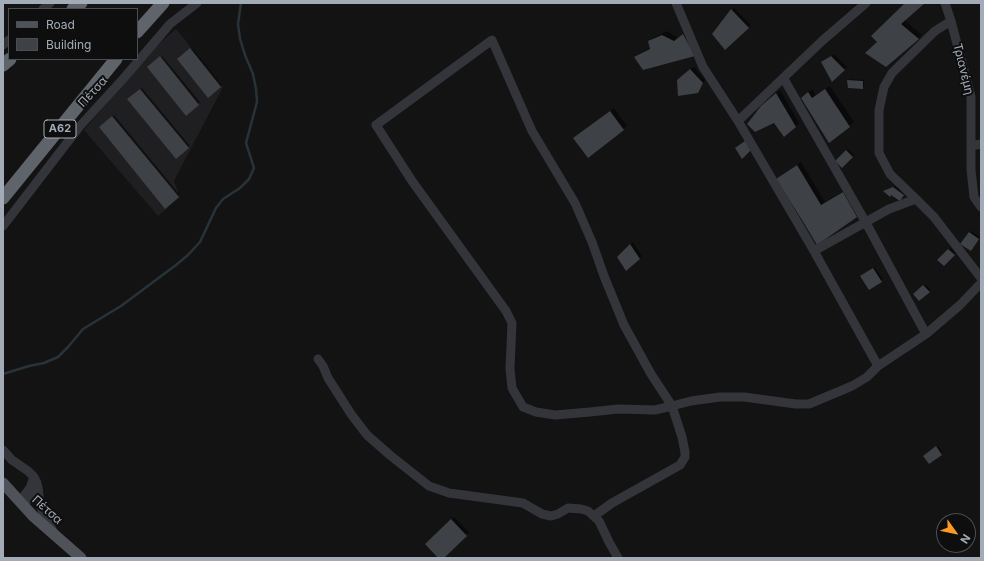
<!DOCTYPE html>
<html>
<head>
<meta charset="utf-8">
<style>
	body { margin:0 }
	#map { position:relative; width:984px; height:561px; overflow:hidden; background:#131314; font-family:Inter,sans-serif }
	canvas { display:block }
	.frame { position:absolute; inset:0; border:4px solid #a3abb6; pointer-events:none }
	.legend { position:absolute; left:8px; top:8px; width:130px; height:52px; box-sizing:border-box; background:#0e0e0f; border:1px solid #4a4d52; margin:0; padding:5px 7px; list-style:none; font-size:12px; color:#a3abb6 }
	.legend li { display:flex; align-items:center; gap:8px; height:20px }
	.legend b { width:20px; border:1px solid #4a4d52 }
	.north { position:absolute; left:936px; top:513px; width:40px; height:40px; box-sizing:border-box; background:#0e0e0f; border:1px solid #4a4d52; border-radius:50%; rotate:123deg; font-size:11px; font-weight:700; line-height:16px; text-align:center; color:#a3abb6 }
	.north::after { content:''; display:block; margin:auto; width:14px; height:18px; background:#fd9a22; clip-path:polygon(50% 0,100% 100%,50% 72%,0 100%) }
</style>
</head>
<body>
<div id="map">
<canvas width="984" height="561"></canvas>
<div class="frame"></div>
<ul class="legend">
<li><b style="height:5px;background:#4f5259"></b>Road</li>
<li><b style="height:11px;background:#3e4145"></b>Building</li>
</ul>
<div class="north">N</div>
</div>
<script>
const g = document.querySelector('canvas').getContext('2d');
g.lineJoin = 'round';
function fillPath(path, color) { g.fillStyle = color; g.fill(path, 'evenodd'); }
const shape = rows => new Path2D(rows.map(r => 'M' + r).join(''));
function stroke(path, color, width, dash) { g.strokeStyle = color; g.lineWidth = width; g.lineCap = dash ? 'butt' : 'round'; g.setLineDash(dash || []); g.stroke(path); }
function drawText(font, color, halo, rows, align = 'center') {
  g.font = font + ' Inter,sans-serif'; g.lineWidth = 4; g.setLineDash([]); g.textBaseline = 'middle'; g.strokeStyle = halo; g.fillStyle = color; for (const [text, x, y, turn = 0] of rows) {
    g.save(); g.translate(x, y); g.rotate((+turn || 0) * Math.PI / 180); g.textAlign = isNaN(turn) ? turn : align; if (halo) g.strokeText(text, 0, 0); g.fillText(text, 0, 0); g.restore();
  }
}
const built = shape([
	[176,29,223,87,174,181,180,197,158,216,84,130,155,47]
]);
const shadow = shape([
	[906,3,923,3,904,20,922,35,918,38,878,42],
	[734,8,751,25,725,48,732,10],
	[667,31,678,38,687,31,698,52,635,58,639,54,651,48,649,41,653,38],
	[192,48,222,85,208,96,178,59],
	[834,54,847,67,832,80,825,60],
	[162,56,200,102,186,114,148,67],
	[694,67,705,80,697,92,681,78],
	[850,79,864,80,864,87,863,88,848,81],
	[830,86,854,122,829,141,803,98,812,89,816,95],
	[142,88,190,146,176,158,128,100],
	[780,90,799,123,795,127,766,102],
	[614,108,627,126,623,129,578,135],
	[114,115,180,195,165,207,100,127],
	[848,149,854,155,842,167,836,161],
	[801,162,825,202,847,189,860,213,817,244,777,179],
	[895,186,905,193,901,198,886,190],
	[971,231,980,237,972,248,969,232],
	[633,242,642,256,639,259,618,257],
	[951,248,956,253,944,265,939,260],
	[874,267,883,279,881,281,863,275],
	[925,284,931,290,920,300,915,294],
	[938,446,943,453,929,463,926,454],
	[454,517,469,532,443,558,439,558,426,544]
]);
const stream = shape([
	[3,374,29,366,44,363,58,357,68,347,83,329,121,306,176,265,188,255,200,242,216,208,223,199,240,188,249,179,254,168,246,143,257,102,256,89,253,74,245,55,240,39,238,24,241,3]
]);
const building = shape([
	[905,3,925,3,901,24,919,39,886,67,865,53,877,42,871,36],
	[731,9,749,28,725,50,712,34],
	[683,34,695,56,643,70,634,57,650,49,648,41,662,35,674,41],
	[190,48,221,87,208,98,177,59],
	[160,56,199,105,186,116,147,67],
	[831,56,845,70,832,82,821,62],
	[690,69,703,83,698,93,678,96,677,80],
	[847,80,863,81,863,89,848,88],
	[140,89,189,148,176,159,127,99],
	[825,89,850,127,829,143,801,98,808,92,812,98],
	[776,93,796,127,784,137,774,123,755,132,747,124,761,106],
	[610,111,624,130,588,158,573,138],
	[112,116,179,197,165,209,99,127],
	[745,141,751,150,742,159,735,148],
	[846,150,853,157,842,168,835,161],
	[797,165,821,205,843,192,857,217,817,245,802,220,776,179],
	[893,187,904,195,900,201,891,195,890,197,883,191],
	[969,232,979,239,971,251,960,244],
	[630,244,640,259,626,271,617,257],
	[948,249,955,255,944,266,937,260],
	[873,268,882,282,869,290,860,276],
	[923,285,930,292,919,301,913,294],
	[936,446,942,455,929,464,923,456],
	[451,519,467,536,444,558,438,558,425,544]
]);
const minor = shape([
	[676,3,703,67,738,121,814,251,878,366],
	[945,3,951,21,971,97,971,170,974,197,981,207],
	[43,9,50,3],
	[3,45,9,40],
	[784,79,865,221,926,334],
	[738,121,822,41,866,3],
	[971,146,981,144],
	[916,199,890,174,879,153,879,110,884,87,892,73,935,31,951,21],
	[3,226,80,126,123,79,170,24,197,3],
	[814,251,889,209,916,199,934,217,981,278],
	[318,359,323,366,328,378,351,414,367,435,391,456,429,486,449,493,523,503,542,514,551,516,558,514,568,508,581,509,588,511,599,521,609,542,618,558],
	[3,450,12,460,28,471,34,477,37,483,37,489,35,495,30,499,24,501,18,500],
	[38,487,40,504,43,513,53,531],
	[18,500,23,497,30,488,34,477],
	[594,516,612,503,680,465,685,457,685,452,682,437,672,406,651,374,624,325,604,276,592,242,575,203,532,131,492,40,376,125,412,181,506,311,512,323,510,369,512,388,523,407,536,412,555,415,590,412,618,409,655,410,672,406,691,401,720,397,744,397,796,404,809,404,852,386,867,377,878,366,926,334,960,305,981,283]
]);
const major = shape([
	[3,483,33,516,81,558]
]);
const highway = shape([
	[73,9,81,3],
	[137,32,163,3],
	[3,65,10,59],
	[3,198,116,59]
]);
const shields = [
	[60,129,32]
];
const shieldNames = [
	["Α62",60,129]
];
const streetNames = [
	["Τριανέμη",963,69,76],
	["Πέτσα",93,92,-47],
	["Πέτσα",47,510,42]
];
fillPath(built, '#1f1f21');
fillPath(shadow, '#0007');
stroke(stream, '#283339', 2.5);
fillPath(building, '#3e4145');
stroke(minor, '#33353a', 9);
stroke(major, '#4f5259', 11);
stroke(highway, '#5f646b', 13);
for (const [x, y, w] of shields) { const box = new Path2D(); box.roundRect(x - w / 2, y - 9, w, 18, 3); g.fillStyle = '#0e0e0f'; g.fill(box); stroke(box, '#a3abb6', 1); }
drawText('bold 11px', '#a3abb6', null, shieldNames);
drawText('12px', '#a3abb6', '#0e0e0f', streetNames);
</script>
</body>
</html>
